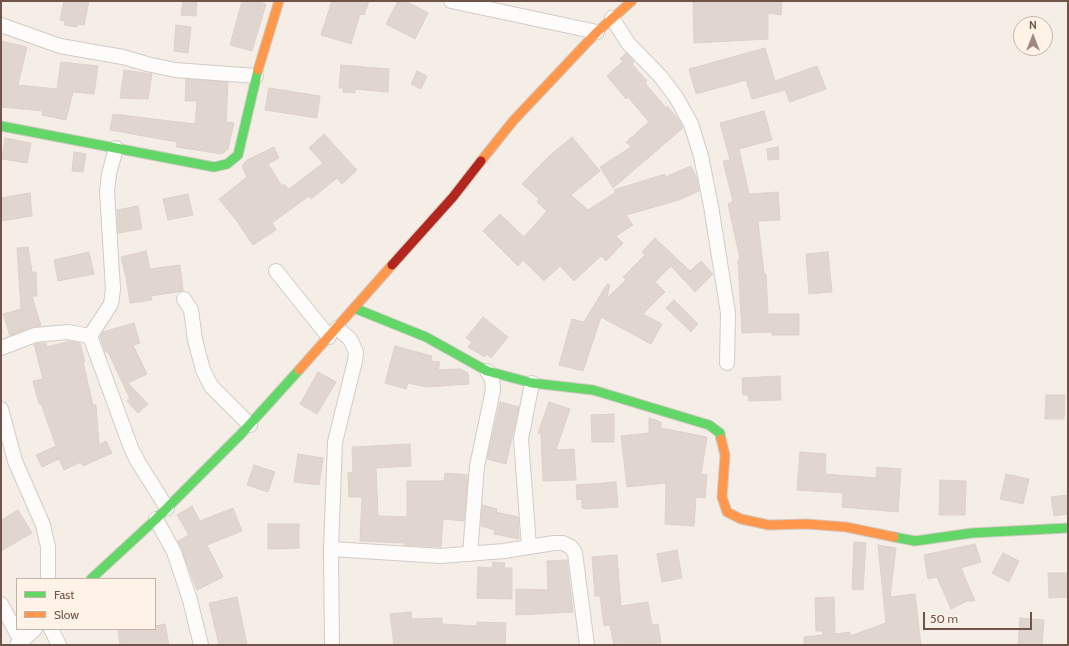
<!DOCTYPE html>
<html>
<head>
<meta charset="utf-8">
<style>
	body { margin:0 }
	#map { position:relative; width:1069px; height:646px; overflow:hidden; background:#f4eee7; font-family:Cabin,sans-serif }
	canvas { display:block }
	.frame { position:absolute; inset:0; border:2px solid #70544a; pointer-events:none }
	.legend { position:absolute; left:16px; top:578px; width:140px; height:52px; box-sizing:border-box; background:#fef3e6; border:1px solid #c5b3a8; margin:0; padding:5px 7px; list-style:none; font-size:12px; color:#70544a }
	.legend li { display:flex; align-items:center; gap:8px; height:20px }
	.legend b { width:20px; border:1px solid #c5b3a8 }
	.north { position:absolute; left:1013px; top:16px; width:40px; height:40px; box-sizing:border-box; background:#fef3e6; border:1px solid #c5b3a8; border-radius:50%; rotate:0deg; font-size:11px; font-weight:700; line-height:16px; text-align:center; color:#70544a }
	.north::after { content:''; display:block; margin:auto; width:14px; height:18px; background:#9e8a81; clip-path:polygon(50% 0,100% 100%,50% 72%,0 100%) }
	.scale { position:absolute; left:923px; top:612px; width:109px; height:18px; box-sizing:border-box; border:2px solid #70544a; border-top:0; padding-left:5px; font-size:12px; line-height:14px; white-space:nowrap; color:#70544a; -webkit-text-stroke:3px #fef3e6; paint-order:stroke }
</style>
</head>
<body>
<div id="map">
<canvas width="1069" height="646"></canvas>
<div class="frame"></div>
<ul class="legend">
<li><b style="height:5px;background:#63d668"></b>Fast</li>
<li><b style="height:5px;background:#ff974d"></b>Slow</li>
</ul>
<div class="north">N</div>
<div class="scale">50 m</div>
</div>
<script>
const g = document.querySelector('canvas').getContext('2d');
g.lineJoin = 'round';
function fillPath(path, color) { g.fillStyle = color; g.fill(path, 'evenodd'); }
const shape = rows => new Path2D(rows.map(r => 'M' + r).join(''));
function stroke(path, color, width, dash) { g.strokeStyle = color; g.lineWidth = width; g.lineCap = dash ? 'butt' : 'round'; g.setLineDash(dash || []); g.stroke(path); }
const building = shape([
	[64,1,89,1,84,25,78,24,77,27,64,25,65,21,60,20,64,1],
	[183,1,197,1,196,16,181,15,183,1],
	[242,1,255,1,266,4,252,51,230,45,242,1],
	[332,1,369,1,364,15,360,14,351,44,321,35,332,1],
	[398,1,406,1,428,13,415,39,386,24,398,1],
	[693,1,782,1,781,15,768,13,768,39,694,43,693,1],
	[176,25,191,27,188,53,174,51,176,25],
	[1,41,27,47,18,85,57,89,61,62,98,66,94,94,73,92,66,120,42,115,43,111,1,107,1,41],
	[765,48,775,81,817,66,826,89,790,102,785,90,752,99,746,80,696,94,689,69,765,48],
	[626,53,634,62,632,64,647,81,645,83,666,108,667,106,679,120,683,128,613,188,600,167,631,147,626,142,649,122,628,97,626,99,607,76,623,61,620,59,626,53],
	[341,65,389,69,388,92,355,89,355,93,343,92,343,88,339,88,341,65],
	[124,70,152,74,148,99,120,98,124,70],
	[417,71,427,76,421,89,411,84,417,71],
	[186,79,228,82,226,122,234,123,228,149,222,154,176,147,177,142,110,130,113,114,195,124,197,101,185,101,186,79],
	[269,88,320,96,317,118,265,110,269,88],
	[764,111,772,140,739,149,749,194,778,192,780,220,758,221,764,274,766,274,768,314,799,314,799,335,772,335,772,332,742,333,738,260,740,259,728,204,733,202,723,161,730,160,720,123,764,111],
	[324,134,357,170,342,184,337,178,311,199,309,196,272,223,276,230,253,245,236,220,219,199,247,177,242,166,247,160,274,147,279,158,268,164,282,186,284,184,289,189,323,163,309,148,324,134],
	[572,137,600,171,571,195,588,210,616,192,614,190,665,174,665,177,691,166,697,179,699,191,679,200,626,215,633,225,616,236,623,243,606,261,601,256,574,281,560,266,544,281,523,260,518,266,483,231,500,214,524,237,547,211,537,202,539,199,522,184,548,157,572,137],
	[5,138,31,143,27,163,2,159,5,138],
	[778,147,779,159,768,160,767,149,778,147],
	[74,152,86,154,83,172,72,171,74,152],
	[30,193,32,216,1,221,1,198,30,193],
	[188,194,193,215,168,220,163,199,188,194],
	[138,206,142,229,118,233,117,210,138,206],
	[655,238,690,271,701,261,713,274,695,292,671,266,655,282,665,292,643,314,662,324,651,344,601,317,583,371,559,365,572,319,584,322,607,284,610,285,607,297,608,297,626,280,623,277,645,255,642,252,655,238],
	[28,247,32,272,36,272,37,296,32,296,41,326,32,327,10,336,3,314,21,309,17,248,28,247],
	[146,251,150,269,180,265,183,291,151,296,152,300,130,303,126,277,121,257,146,251],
	[89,252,94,274,58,281,54,260,89,252],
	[828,252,832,292,809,294,806,254,828,252],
	[674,300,698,324,691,332,666,308,674,300],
	[483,317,508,337,491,358,487,354,485,357,473,350,468,347,472,342,466,338,483,317],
	[134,323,140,343,133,345,147,374,128,383,148,404,138,413,127,401,130,399,108,352,105,352,100,336,103,332,134,323],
	[70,341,80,343,85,362,83,362,93,405,96,405,99,445,106,441,112,453,83,466,81,462,64,470,59,459,42,467,36,455,56,446,41,404,39,404,33,381,43,379,34,344,46,343,47,347,70,341],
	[395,346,432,356,431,361,440,362,438,370,460,369,468,373,469,384,427,387,408,383,406,389,385,383,395,346],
	[318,372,336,382,317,414,300,404,318,372],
	[780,376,781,400,749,401,748,395,743,395,742,378,780,376],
	[1046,395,1065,395,1064,419,1045,419,1046,395],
	[500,402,519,407,506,464,487,459,500,402],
	[549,402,570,409,556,450,574,449,576,480,543,481,541,434,538,433,549,402],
	[614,414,614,442,592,442,591,415,614,414],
	[649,418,661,422,661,428,707,437,701,474,707,475,705,498,696,497,694,526,665,524,666,483,627,487,621,436,649,433,649,418],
	[410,444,411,466,376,468,378,516,407,517,407,481,444,481,445,473,468,475,464,521,443,519,441,547,404,545,404,543,360,541,362,497,349,497,348,473,353,472,352,447,410,444],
	[800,452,826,454,825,474,876,478,877,467,901,469,898,512,842,507,843,493,797,490,800,452],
	[298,454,323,458,319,485,294,482,298,454],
	[254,465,275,472,268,492,247,485,254,465],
	[1006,474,1029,479,1023,504,1000,499,1006,474],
	[940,480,966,481,965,515,939,515,940,480],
	[616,482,618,507,588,509,582,508,582,499,577,500,576,485,616,482],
	[1068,495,1068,514,1054,516,1051,497,1068,495],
	[482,505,497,509,496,512,518,517,519,539,494,534,495,530,481,526,482,505],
	[192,506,200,521,233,508,242,531,207,545,223,577,197,590,178,541,189,535,177,515,192,506],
	[18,510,32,533,1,551,1,520,18,510],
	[268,524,299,524,299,548,268,549,268,524],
	[854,542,866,543,863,590,852,589,854,542],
	[975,544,981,562,961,568,975,601,967,601,951,609,937,577,928,579,924,555,975,544],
	[878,545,896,548,890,597,915,594,921,645,804,645,804,637,823,635,823,631,816,631,815,598,834,597,835,634,850,632,850,636,886,623,878,545],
	[677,550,682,578,662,582,657,554,677,550],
	[1003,553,1019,561,1009,582,992,573,1003,553],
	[617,555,621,606,648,602,652,625,658,624,661,643,614,645,610,625,604,626,600,596,595,596,592,557,617,555],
	[567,560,573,612,516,615,516,589,548,590,547,561,567,560],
	[493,562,505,563,504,568,512,568,512,599,477,598,478,567,492,568,493,562],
	[1048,573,1068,573,1068,597,1049,598,1048,573],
	[237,597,247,645,219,645,209,603,237,597],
	[411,612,412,619,442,618,442,624,477,626,477,622,506,623,505,645,394,645,390,614,411,612],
	[1020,618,1044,620,1042,645,1018,645,1020,618],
	[165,624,169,645,120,645,118,629,155,629,155,626,165,624]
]);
const street = shape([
	[451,1,597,32],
	[612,18,628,43,660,76,676,97,691,124,701,156,711,206,728,313,727,363],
	[1,25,60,46,123,57,147,64,175,70,256,76],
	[116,148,109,174,107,191,113,289,111,304,90,336,131,448,138,462,167,508],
	[276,271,329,337],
	[184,299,191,310,195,340,203,370,211,386,250,425],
	[1,348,35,335,68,332,90,336],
	[1,409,15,461,43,525,48,547,48,579],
	[156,519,174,552,190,600,201,645],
	[529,547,521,439,532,383],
	[331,549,441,556,504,551,554,543,563,543,571,547,575,553,587,645],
	[470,554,477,466,493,390,492,379,487,371],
	[1,604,21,641],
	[51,629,59,645],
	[17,645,35,629],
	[332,645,331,549,335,442,355,361,356,352,350,339,337,328]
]);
const fast = shape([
	[1,126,214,167,227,164,238,155,258,70],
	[354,308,426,337,487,371,532,383,593,390,709,425,720,433,721,439],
	[894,537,915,541,972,533,1068,528],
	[91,579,156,519,241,434,299,370]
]);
const slow = shape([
	[258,70,279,1],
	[481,161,513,121,597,32,632,1],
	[299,370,392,265],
	[721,439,725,455,722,497,727,512,741,519,769,525,807,524,846,527,894,537]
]);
const jam = shape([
	[392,265,453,197,481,161]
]);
fillPath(building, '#e0d6cf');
stroke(building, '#ddd1ca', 1);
stroke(street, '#d3cbc6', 16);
stroke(fast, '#d3cac4', 11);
stroke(slow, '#d3cac4', 11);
stroke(jam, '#d3cac4', 11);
stroke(street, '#fdfcfb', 14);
stroke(fast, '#63d668', 9);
stroke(slow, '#ff974d', 9);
stroke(jam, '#b3261e', 9);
</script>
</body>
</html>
